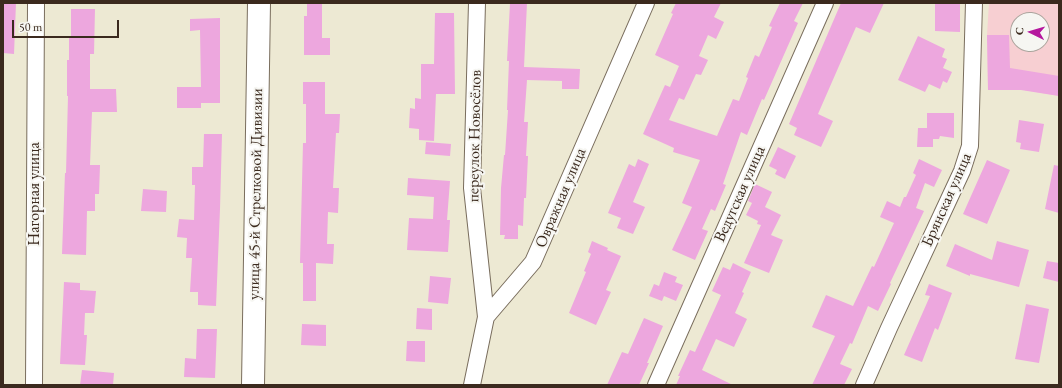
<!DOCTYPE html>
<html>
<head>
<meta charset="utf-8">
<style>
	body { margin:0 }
	#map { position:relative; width:1062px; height:388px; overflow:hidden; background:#ede9d3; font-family:"EB Garamond",serif }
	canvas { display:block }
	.frame { position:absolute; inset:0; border:4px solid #3b2a1e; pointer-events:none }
	.north { position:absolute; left:1010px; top:12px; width:40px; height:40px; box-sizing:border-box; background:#f6f6f2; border:1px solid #aba49d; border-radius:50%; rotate:275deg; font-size:11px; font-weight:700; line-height:16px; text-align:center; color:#3b2a1e }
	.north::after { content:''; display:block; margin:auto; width:14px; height:18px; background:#b5179e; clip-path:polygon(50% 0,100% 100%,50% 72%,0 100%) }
	.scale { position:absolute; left:12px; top:20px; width:107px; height:18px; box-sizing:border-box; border:2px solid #3b2a1e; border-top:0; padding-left:5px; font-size:12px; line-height:14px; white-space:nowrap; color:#3b2a1e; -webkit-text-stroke:3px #f6f6f2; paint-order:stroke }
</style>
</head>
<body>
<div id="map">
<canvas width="1062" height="388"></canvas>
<div class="frame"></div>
<div class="north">С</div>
<div class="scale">50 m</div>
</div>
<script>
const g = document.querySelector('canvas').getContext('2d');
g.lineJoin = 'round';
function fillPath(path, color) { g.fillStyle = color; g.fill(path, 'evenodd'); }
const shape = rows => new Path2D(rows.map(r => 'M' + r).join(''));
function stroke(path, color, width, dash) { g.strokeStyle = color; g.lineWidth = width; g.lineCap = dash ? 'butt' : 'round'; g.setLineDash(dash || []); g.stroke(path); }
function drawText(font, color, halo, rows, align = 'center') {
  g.font = font + ' "EB Garamond",serif'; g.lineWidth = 4; g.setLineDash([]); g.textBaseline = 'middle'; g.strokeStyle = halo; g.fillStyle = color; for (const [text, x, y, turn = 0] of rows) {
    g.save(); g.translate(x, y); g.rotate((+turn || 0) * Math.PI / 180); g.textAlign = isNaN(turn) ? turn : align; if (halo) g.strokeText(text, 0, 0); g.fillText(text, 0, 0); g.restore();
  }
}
const built = shape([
	[989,3,1059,3,1059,96,1024,90,988,90,987,35],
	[1018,20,1042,20,1042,44,1018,44]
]);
const building = shape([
	[3,3,16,3,14,54,3,53],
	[307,3,322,3,322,38,330,38,330,55,304,55,304,16,307,16],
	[510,3,527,3,524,67,580,69,579,89,562,89,562,81,527,80,524,122,528,122,526,156,528,156,526,198,524,198,523,226,518,225,518,239,504,239,505,235,500,235,501,188,504,155,505,155,508,110,507,110,509,61,507,61],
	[676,3,721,3,714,17,724,22,716,39,708,35,699,56,708,60,701,75,696,74,684,100,679,98,669,120,717,136,733,99,739,101,748,78,746,77,755,55,759,57,772,27,769,26,780,3,803,3,794,21,798,23,764,100,762,99,747,135,741,132,723,184,726,185,715,211,711,209,702,229,708,231,695,260,672,250,692,207,682,203,700,160,673,152,674,148,643,134,665,85,670,87,679,66,655,55,673,14,671,13],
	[841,3,884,3,870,33,856,27,818,114,833,121,821,147,794,135,797,128,789,124],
	[935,3,960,3,960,32,935,31],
	[71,9,95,9,94,54,90,54,90,89,116,89,117,112,92,112,90,165,100,165,99,194,95,194,95,211,87,211,86,255,62,254,65,173,66,173,68,96,67,96,67,60,69,60,69,38,71,38],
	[435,13,454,13,455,94,436,94,434,141,419,140,419,129,409,128,410,108,415,109,415,98,421,99,421,64,434,64],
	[220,18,220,103,201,103,201,108,177,108,177,87,201,87,200,30,190,31,190,19],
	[987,35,1009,35,1010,68,1059,76,1059,96,1021,90,988,90],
	[918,36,945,49,942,57,947,59,943,68,952,72,947,83,943,81,940,89,929,84,925,92,898,80],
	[303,82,325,82,325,114,340,114,339,133,336,133,333,188,339,188,338,213,328,212,327,244,334,244,333,264,316,263,316,301,303,301,303,263,300,263,303,143,306,143,306,104,303,104],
	[927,113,954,113,954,138,940,136,939,139,933,139,933,147,917,147,918,128,927,128],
	[1019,120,1044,124,1039,152,1020,149,1021,143,1016,142],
	[204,134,222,134,220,209,216,306,198,305,198,292,190,292,192,258,186,258,187,238,177,237,179,219,194,220,195,185,192,185,192,167,203,167],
	[426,142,451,144,450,156,425,154],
	[778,147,796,156,785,179,775,174,777,170,769,166],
	[638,159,649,164,633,202,645,207,633,234,617,228,621,218,608,213,629,164,635,167],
	[919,159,942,170,934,187,925,183,916,208,924,211,890,283,891,284,878,311,868,306,852,344,850,343,840,364,852,369,844,385,812,385,835,336,812,327,826,295,853,306,872,266,874,267,894,223,880,217,887,201,900,207,904,197,906,197,916,175,913,173],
	[987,160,1010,170,987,224,963,214],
	[1054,165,1059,166,1059,213,1045,209],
	[408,178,450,181,447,220,450,220,448,252,407,250,409,218,433,219,434,197,407,195],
	[755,184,772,192,765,207,781,215,771,235,783,240,769,273,744,263,761,225,757,224,758,221,746,215,752,203,748,201],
	[143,189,167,191,166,212,141,211],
	[592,241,608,248,607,250,621,256,606,290,611,292,596,325,569,313,586,272,584,271,591,254,588,252],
	[997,241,1029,250,1019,287,970,274,970,276,946,266,955,244,992,260],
	[1047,261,1059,263,1059,282,1043,278],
	[733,263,751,272,742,292,744,293,735,313,747,319,734,347,716,339,702,370,733,385,676,385,680,376,678,376,690,350,695,352,721,295,712,291,723,267,730,270],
	[664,272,677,277,675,282,683,285,676,301,664,296,662,301,649,296,654,284,659,286],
	[430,276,451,278,448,304,428,302],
	[64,282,80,283,80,290,96,291,94,313,85,313,84,335,87,335,85,365,60,364],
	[929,284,952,293,938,330,935,328,922,362,904,355,930,296,925,295],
	[1026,304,1049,309,1039,363,1015,359],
	[417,308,432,309,432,330,416,329],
	[644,318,663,326,647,363,649,363,639,385,607,385,622,352,628,354],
	[302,324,326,325,326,346,301,345],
	[197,329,217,329,215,378,184,377,185,358,196,359],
	[407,341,425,341,425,362,406,361],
	[82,370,114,373,113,385,80,385]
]);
const street = shape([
	[477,3,472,188,486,317],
	[34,385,36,3],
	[472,385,486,317,533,262,646,3],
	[656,385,825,3],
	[864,385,889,328,962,171,970,146,974,3]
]);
const secondary = shape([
	[253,385,259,3]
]);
const streetNames = [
	["переулок Новосёлов",475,136,-89],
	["Нагорная улица",35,194,-90],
	["улица 45-й Стрелковой Дивизии",256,194,-89],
	["Ведугская улица",740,194,-66],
	["Овражная улица",561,198,-67],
	["Брянская улица",947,200,-66]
];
fillPath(built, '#f7cfd2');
fillPath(building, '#eda7de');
stroke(street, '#796d5d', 18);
stroke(secondary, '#796d5d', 24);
stroke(street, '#fff', 16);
stroke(secondary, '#fff', 22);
drawText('16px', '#3b2a1e', '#f6f6f2', streetNames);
</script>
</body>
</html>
